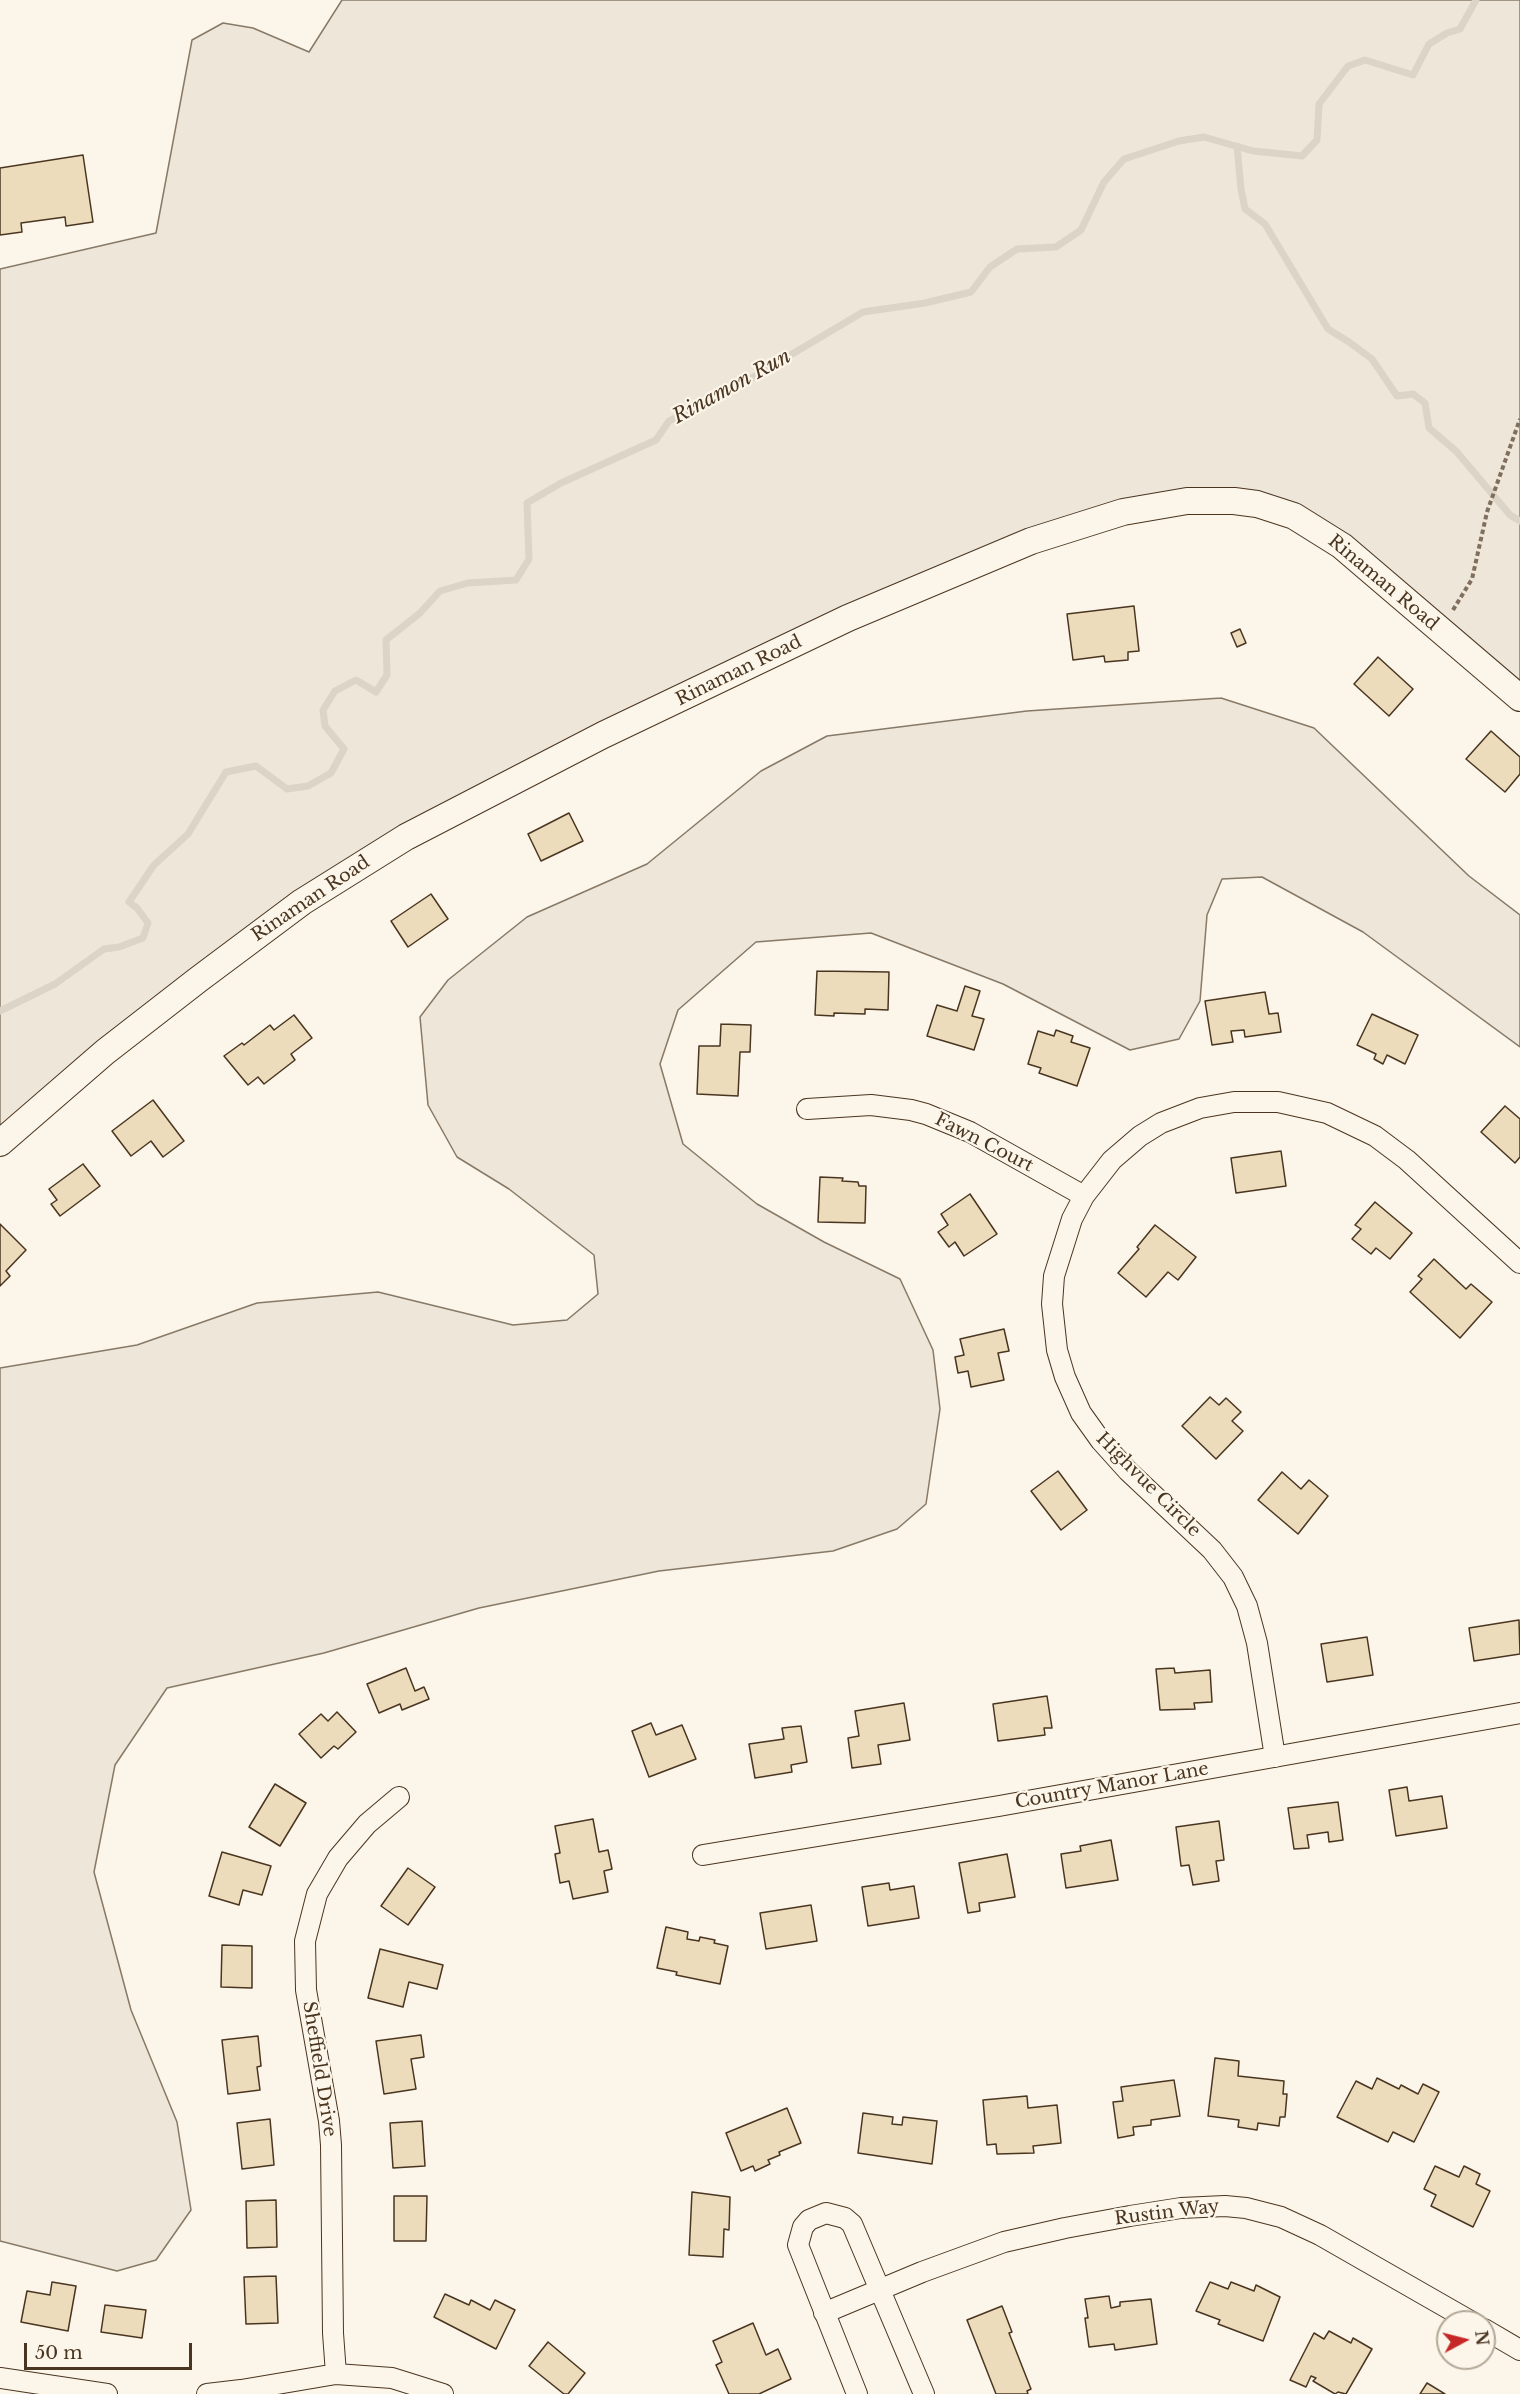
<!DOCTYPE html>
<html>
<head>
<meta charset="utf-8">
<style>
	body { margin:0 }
	#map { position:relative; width:1520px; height:2394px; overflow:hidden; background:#fbf6e9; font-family:"Libre Baskerville",serif }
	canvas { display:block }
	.north { position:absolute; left:1436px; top:2310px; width:60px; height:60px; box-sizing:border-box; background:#fbf6e9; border:2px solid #b4a999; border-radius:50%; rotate:83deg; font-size:16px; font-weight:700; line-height:24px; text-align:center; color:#4a3520 }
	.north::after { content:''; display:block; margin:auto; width:21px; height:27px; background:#c62828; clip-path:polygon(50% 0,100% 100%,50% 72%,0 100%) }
	.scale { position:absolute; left:24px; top:2343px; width:168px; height:27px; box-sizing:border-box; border:3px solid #4a3520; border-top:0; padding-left:8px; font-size:18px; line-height:21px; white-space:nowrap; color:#4a3520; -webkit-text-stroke:4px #fbf6e9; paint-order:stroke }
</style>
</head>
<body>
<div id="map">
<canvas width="1520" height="2394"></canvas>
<div class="north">N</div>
<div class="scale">50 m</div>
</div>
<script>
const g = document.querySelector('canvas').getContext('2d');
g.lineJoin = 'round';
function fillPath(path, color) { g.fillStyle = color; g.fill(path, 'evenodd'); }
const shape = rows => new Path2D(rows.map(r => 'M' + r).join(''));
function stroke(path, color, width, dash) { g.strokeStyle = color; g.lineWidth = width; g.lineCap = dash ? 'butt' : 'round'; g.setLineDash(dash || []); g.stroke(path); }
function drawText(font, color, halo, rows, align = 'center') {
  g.font = font + ' "Libre Baskerville",serif'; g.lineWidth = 4.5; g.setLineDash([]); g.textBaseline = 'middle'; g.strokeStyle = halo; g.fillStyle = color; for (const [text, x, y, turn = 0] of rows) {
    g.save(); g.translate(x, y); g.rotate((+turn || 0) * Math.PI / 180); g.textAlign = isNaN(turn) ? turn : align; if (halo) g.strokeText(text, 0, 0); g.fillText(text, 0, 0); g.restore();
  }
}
const green = shape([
	[342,0,1520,0,1520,698,1342,546,1234,501,1031,541,406,837,0,1143,0,269,156,233,192,40,223,23,253,28,309,52,342,0],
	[1221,698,1314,728,1469,876,1520,915,1520,1047,1363,932,1262,877,1222,879,1207,915,1200,1001,1179,1039,1130,1050,1003,984,871,933,756,942,678,1010,660,1064,683,1144,757,1204,824,1242,900,1279,933,1350,940,1409,926,1504,897,1529,833,1551,659,1571,479,1608,324,1653,167,1688,115,1765,94,1872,131,2010,177,2122,191,2210,156,2260,117,2271,0,2241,0,1368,137,1345,257,1303,378,1292,513,1325,567,1320,598,1294,594,1255,509,1189,457,1157,428,1105,420,1017,448,980,527,917,647,864,761,771,827,736,1027,711,1221,698]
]);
const stream = shape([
	[1237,146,1241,189,1245,209,1265,224,1328,329,1349,342,1372,359,1397,396,1413,394,1425,403,1429,428,1456,451,1510,515,1520,521],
	[0,1011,55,984,104,949,119,947,143,938,148,923,137,908,129,902,154,865,188,834,226,772,256,766,287,789,308,786,331,773,344,749,325,726,323,710,335,691,356,680,376,692,387,675,386,640,420,613,440,591,468,583,516,580,529,559,527,503,561,483,656,440,669,421,745,382,863,312,925,303,971,292,990,267,1017,249,1056,247,1081,230,1104,182,1124,159,1179,141,1204,137,1253,151,1302,156,1317,140,1319,104,1348,66,1365,60,1413,75,1429,44,1447,33,1460,29,1476,0]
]);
const building = shape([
	[83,155,93,222,66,226,65,217,21,223,22,232,0,235,0,168,83,155],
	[1134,606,1139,651,1128,652,1128,660,1105,662,1104,656,1073,660,1067,614,1134,606],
	[1240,629,1246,643,1237,647,1231,633,1240,629],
	[1378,657,1413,689,1389,716,1354,684,1378,657],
	[1491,731,1520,757,1520,774,1505,792,1466,759,1491,731],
	[569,813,583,841,541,861,528,834,569,813],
	[431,894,448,919,408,947,391,921,431,894],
	[817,971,889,972,888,1010,865,1009,865,1014,834,1013,834,1016,815,1015,817,971],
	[965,986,980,991,972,1016,984,1019,974,1050,927,1036,937,1005,957,1011,965,986],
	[1265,992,1269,1014,1278,1013,1281,1032,1245,1037,1244,1030,1231,1031,1233,1042,1212,1045,1205,1001,1265,992],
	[1372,1014,1418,1035,1405,1064,1387,1055,1383,1064,1374,1059,1376,1054,1357,1045,1372,1014],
	[294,1015,312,1038,291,1054,295,1060,264,1084,258,1077,248,1085,224,1056,242,1043,244,1045,270,1025,274,1030,294,1015],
	[721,1024,751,1025,750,1052,740,1052,738,1096,697,1094,699,1046,720,1046,721,1024],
	[1056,1030,1073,1036,1071,1042,1090,1048,1077,1086,1039,1073,1041,1068,1028,1064,1038,1031,1054,1036,1056,1030],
	[153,1100,184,1141,163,1157,151,1141,131,1156,112,1131,153,1100],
	[1505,1106,1520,1119,1520,1157,1515,1163,1481,1132,1505,1106],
	[1281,1151,1286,1186,1236,1193,1231,1158,1281,1151],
	[83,1164,100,1186,60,1216,51,1204,57,1200,49,1189,83,1164],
	[820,1177,843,1178,842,1181,858,1182,859,1186,866,1186,865,1223,818,1222,820,1177],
	[970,1194,997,1234,964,1256,955,1242,949,1247,938,1232,948,1225,941,1214,970,1194],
	[1375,1202,1412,1233,1390,1259,1376,1248,1371,1254,1352,1239,1361,1229,1355,1225,1375,1202],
	[0,1224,26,1250,6,1271,10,1276,0,1286,0,1224],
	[1155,1225,1196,1257,1178,1280,1168,1272,1146,1297,1118,1273,1139,1249,1137,1247,1155,1225],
	[1434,1259,1466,1289,1471,1284,1492,1302,1460,1338,1410,1292,1422,1279,1418,1276,1434,1259],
	[1004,1329,1009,1351,998,1353,1004,1380,971,1387,968,1371,958,1373,955,1357,964,1355,960,1339,1004,1329],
	[1210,1397,1219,1405,1226,1398,1241,1412,1232,1421,1243,1431,1216,1459,1182,1426,1210,1397],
	[1058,1471,1087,1510,1061,1530,1031,1491,1058,1471],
	[1282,1472,1301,1489,1309,1480,1328,1496,1298,1534,1258,1500,1282,1472],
	[1519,1620,1520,1654,1474,1661,1469,1628,1519,1620],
	[1367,1637,1373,1675,1327,1682,1321,1644,1367,1637],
	[406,1668,415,1691,424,1687,429,1699,402,1710,400,1704,379,1713,367,1684,406,1668],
	[1174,1668,1175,1673,1210,1670,1212,1702,1194,1703,1195,1709,1160,1710,1156,1669,1174,1668],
	[1047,1696,1052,1728,1044,1728,1045,1735,998,1741,993,1704,1047,1696],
	[904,1703,910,1740,878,1745,881,1764,852,1768,848,1738,859,1736,855,1711,904,1703],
	[337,1712,356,1732,338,1749,334,1746,321,1758,299,1734,321,1714,328,1721,337,1712],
	[651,1723,656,1735,682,1725,696,1759,649,1777,632,1731,651,1723],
	[801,1726,807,1762,791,1765,792,1772,755,1778,749,1744,784,1739,782,1728,801,1726],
	[275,1784,306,1803,280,1846,249,1827,275,1784],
	[1407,1787,1409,1801,1442,1796,1447,1828,1396,1836,1389,1790,1407,1787],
	[1338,1802,1343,1840,1329,1842,1328,1832,1307,1835,1309,1848,1294,1849,1288,1808,1338,1802],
	[593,1819,599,1852,608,1850,612,1869,604,1871,608,1892,573,1899,569,1881,560,1883,555,1854,560,1853,555,1826,593,1819],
	[1219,1821,1224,1860,1216,1861,1219,1881,1193,1885,1189,1865,1181,1866,1176,1827,1219,1821],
	[1111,1840,1118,1880,1066,1888,1061,1854,1081,1851,1080,1846,1111,1840],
	[222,1852,271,1866,262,1895,243,1890,239,1905,209,1896,222,1852],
	[1007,1854,1015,1897,979,1903,980,1911,968,1913,959,1863,1007,1854],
	[408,1868,435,1887,408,1925,381,1906,408,1868],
	[889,1883,890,1890,914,1886,919,1918,868,1926,862,1887,889,1883],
	[811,1905,817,1941,766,1949,760,1913,811,1905],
	[666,1927,688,1932,687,1939,699,1941,700,1937,715,1940,714,1943,728,1946,720,1984,676,1975,677,1972,657,1968,666,1927],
	[222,1945,252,1946,252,1988,221,1987,222,1945],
	[380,1949,443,1965,437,1989,409,1982,403,2007,368,1998,380,1949],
	[421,2035,424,2057,411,2059,416,2089,384,2094,376,2041,421,2035],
	[258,2036,261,2066,257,2067,260,2090,228,2094,222,2040,258,2036],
	[1215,2058,1239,2061,1238,2076,1284,2081,1283,2094,1287,2094,1285,2117,1280,2117,1279,2126,1258,2123,1257,2130,1238,2127,1239,2120,1208,2116,1215,2058],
	[1377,2078,1399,2089,1401,2085,1418,2094,1423,2084,1439,2092,1414,2142,1393,2132,1388,2142,1337,2117,1356,2081,1372,2089,1377,2078],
	[1174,2080,1180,2116,1151,2120,1151,2125,1133,2127,1134,2135,1118,2138,1113,2102,1123,2101,1121,2087,1174,2080],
	[1027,2096,1028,2108,1057,2105,1061,2143,1033,2146,1034,2153,997,2154,996,2144,987,2145,983,2100,1027,2096],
	[787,2108,801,2143,779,2152,780,2155,768,2160,770,2164,755,2171,753,2166,741,2171,726,2133,787,2108],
	[863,2113,893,2117,892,2124,902,2125,903,2117,937,2121,932,2164,858,2153,863,2113],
	[270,2119,274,2165,242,2169,237,2123,270,2119],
	[422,2121,425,2166,393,2168,390,2123,422,2121],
	[1435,2166,1459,2177,1464,2166,1480,2174,1476,2184,1490,2191,1473,2227,1431,2206,1436,2195,1424,2189,1435,2166],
	[692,2192,730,2197,729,2230,724,2229,723,2257,689,2255,692,2192],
	[394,2196,427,2196,426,2241,394,2241,394,2196],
	[276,2200,277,2247,247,2248,246,2201,276,2200],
	[276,2276,278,2323,246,2324,244,2277,276,2276],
	[52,2282,76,2286,68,2331,21,2322,27,2291,50,2295,52,2282],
	[1210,2282,1228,2289,1231,2282,1254,2291,1256,2285,1280,2297,1263,2341,1218,2324,1220,2320,1196,2311,1210,2282],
	[445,2294,469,2305,471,2300,490,2310,495,2300,515,2310,496,2349,434,2317,445,2294],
	[1109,2296,1111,2308,1120,2306,1120,2302,1151,2299,1157,2344,1115,2350,1114,2344,1089,2347,1085,2318,1088,2318,1085,2299,1109,2296],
	[105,2305,146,2310,142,2338,101,2332,105,2305],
	[1002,2306,1012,2332,1009,2333,1031,2389,1027,2391,1028,2394,996,2394,967,2320,1002,2306],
	[753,2323,766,2355,778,2349,791,2379,759,2394,729,2394,716,2365,722,2362,713,2341,753,2323],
	[1329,2331,1351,2343,1353,2338,1372,2349,1346,2394,1338,2392,1335,2394,1313,2381,1316,2378,1311,2376,1306,2387,1290,2380,1314,2333,1324,2339,1329,2331],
	[548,2342,585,2373,568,2394,564,2394,529,2366,548,2342],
	[1427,2383,1445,2394,1420,2394,1427,2383]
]);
const path = shape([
	[1453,610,1472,579,1487,512,1520,419]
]);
const minor = shape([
	[807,1109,871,1105,911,1110,926,1114,970,1132,1084,1196],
	[1275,1757,1257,1643,1247,1606,1233,1577,1212,1550,1128,1471,1101,1441,1081,1413,1065,1377,1057,1350,1052,1304,1054,1276,1072,1219,1084,1196,1112,1160,1140,1136,1161,1123,1200,1108,1234,1102,1278,1102,1327,1113,1375,1136,1407,1160,1520,1263],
	[703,1855,999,1806,1520,1713],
	[824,2313,922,2272,1004,2242,1065,2228,1130,2216,1181,2208,1225,2206,1246,2208,1281,2217,1320,2235,1472,2322],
	[1484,2329,1520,2350],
	[336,2374,333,2333,331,2145,329,2121,306,1990,305,1941,317,1894,338,1858,367,1824,399,1797],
	[0,2378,107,2394],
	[207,2394,241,2390,336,2374,392,2378,443,2394],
	[857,2394,798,2245,803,2227,809,2220,826,2213,845,2218,852,2224,924,2394]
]);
const tertiary = shape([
	[0,1143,105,1052,199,979,302,902,406,837,603,735,848,618,1031,541,1123,512,1187,501,1234,501,1257,504,1294,516,1342,546,1520,698]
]);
const streetNames = [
	["Rinaman Road",1383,583,40],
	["Rinaman Road",739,671,-26],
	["Rinaman Road",311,899,-34],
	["Fawn Court",984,1143,27],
	["Highvue Circle",1148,1485,45],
	["Country Manor Lane",1112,1786,-10],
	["Sheffield Drive",319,2069,81],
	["Rustin Way",1167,2213,-7]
];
const waterNames = [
	["Rinamon Run",732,387,-29]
];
fillPath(green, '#ede6d9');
stroke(green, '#887966', 1.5);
stroke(stream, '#dcd4c6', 7);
fillPath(building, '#ecdcbc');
stroke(building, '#4a3520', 1.5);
stroke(minor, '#4a3520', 22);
stroke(tertiary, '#4a3520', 28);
stroke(path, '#7f6f5c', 4, [4.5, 3]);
stroke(minor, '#fbf6e9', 20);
stroke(tertiary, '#fbf6e9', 26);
drawText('18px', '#4a3520', '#fbf6e9', streetNames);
drawText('italic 20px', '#4a3520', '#fbf6e9', waterNames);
</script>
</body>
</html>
